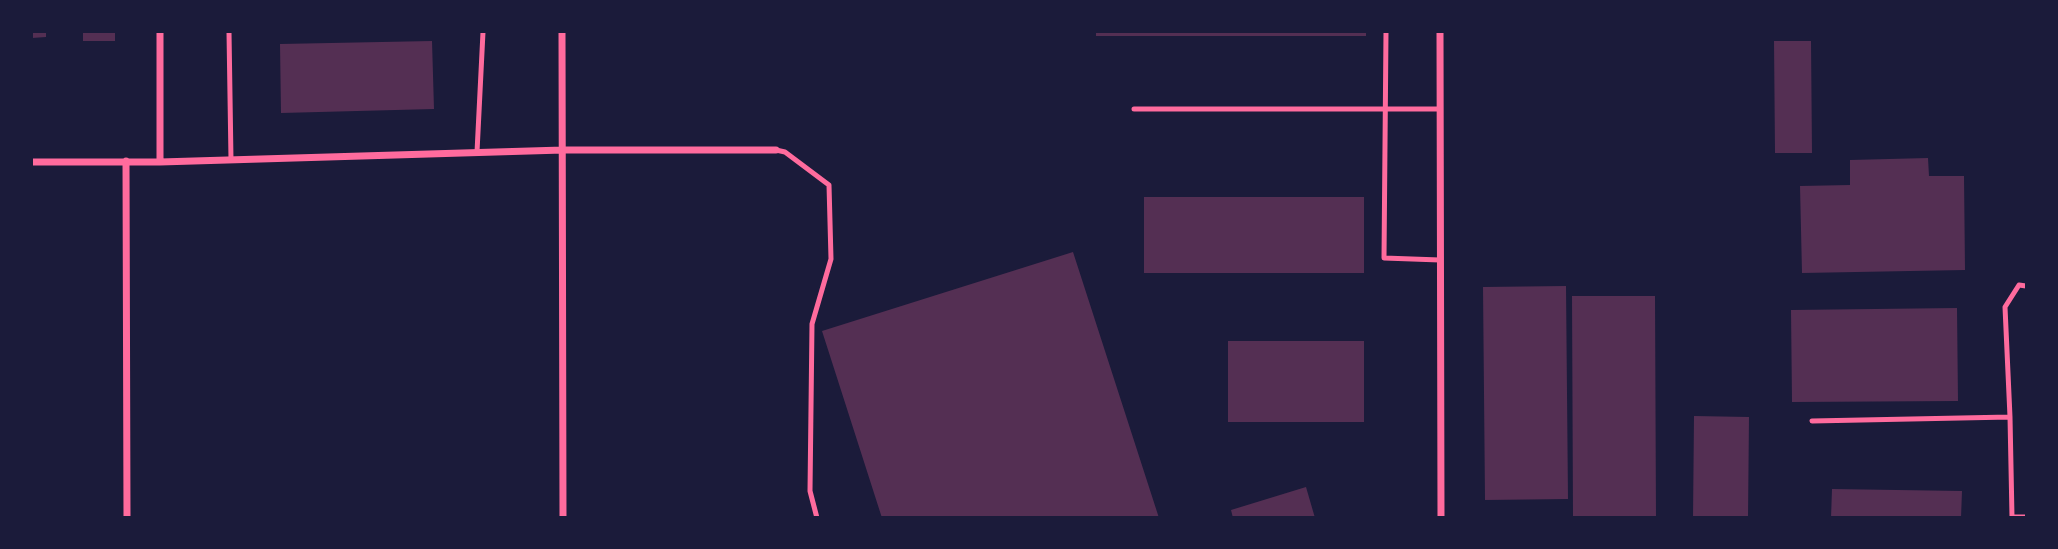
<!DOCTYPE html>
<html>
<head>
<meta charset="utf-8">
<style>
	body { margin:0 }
	#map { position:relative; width:2058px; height:549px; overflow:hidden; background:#1b1b3a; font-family:"Alegreya Sans",sans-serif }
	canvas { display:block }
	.frame { position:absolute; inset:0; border:33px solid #1b1b3a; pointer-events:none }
</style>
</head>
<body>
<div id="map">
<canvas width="2058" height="549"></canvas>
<div class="frame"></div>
</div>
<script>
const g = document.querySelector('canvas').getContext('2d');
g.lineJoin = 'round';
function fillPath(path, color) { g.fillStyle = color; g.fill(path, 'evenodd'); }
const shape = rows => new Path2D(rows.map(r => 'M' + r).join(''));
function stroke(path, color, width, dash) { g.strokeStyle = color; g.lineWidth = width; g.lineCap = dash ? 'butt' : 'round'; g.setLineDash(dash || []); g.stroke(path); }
const building = shape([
	[32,32,46,32,46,37,32,38],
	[83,32,115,32,115,41,83,41],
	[1096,32,1366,32,1366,36,1096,36],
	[432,41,434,109,281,113,280,44],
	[1774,41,1811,41,1812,153,1775,153],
	[1928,158,1929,176,1964,176,1965,270,1802,273,1800,186,1850,185,1850,160],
	[1144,197,1364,197,1364,273,1144,273],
	[1073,252,1159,518,882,518,822,331],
	[1566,286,1568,499,1485,500,1483,287],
	[1572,296,1655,296,1656,518,1573,518],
	[1957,308,1958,401,1792,402,1791,310],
	[1228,341,1364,341,1364,422,1228,422],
	[1694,416,1749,417,1748,518,1693,518],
	[1306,487,1315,518,1233,518,1231,510],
	[1832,489,1962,491,1961,518,1831,518]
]);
const service = shape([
	[229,32,231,160],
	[1386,32,1384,258,1440,260],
	[1134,109,1440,109],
	[776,150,785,152,829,185,831,259,812,324,810,491,817,518],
	[477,152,483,32],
	[2010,417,2012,517,2026,517],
	[1812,421,2010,417,2005,307,2019,285,2026,286]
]);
const minor = shape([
	[160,32,160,162],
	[562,32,563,518],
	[1440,32,1441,518],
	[126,161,127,518],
	[32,162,160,162,563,150,776,150]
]);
fillPath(building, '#542f53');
stroke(service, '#ff6b9d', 5);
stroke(minor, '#ff6b9d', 7);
</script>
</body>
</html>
